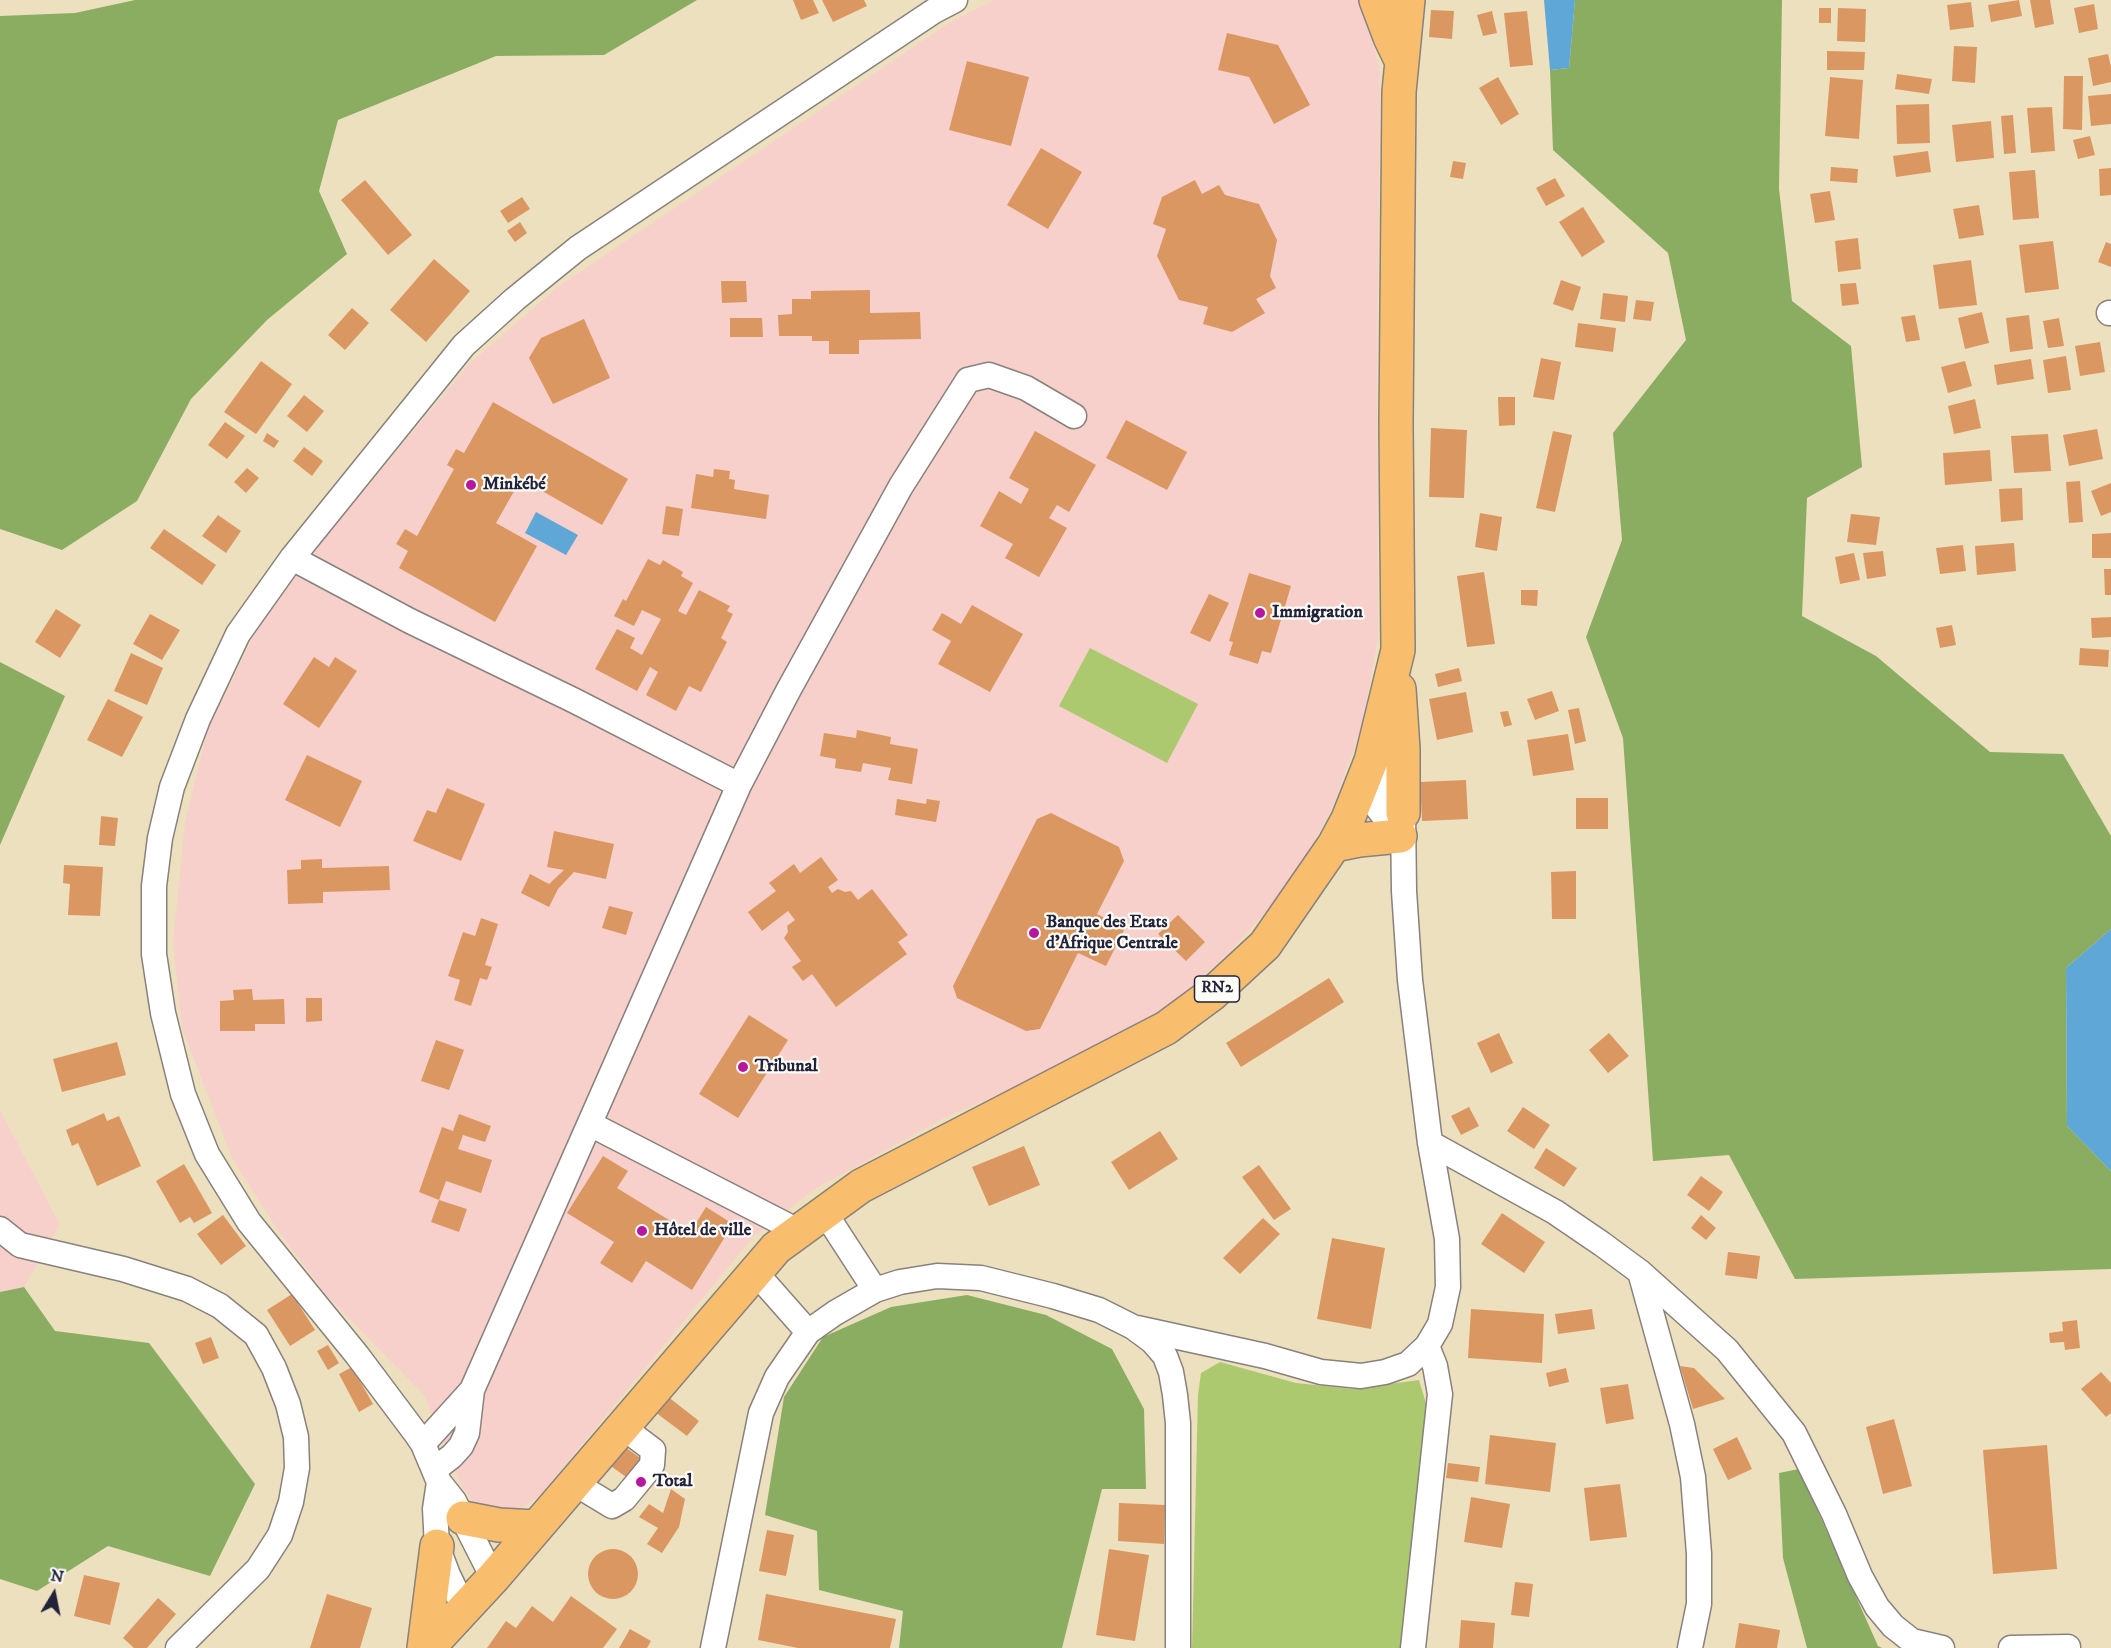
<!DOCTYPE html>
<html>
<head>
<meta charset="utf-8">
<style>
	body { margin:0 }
	#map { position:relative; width:2111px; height:1648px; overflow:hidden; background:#ede0be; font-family:"IM FELL DW Pica",serif }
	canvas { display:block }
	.north { position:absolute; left:24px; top:1564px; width:60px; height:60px; -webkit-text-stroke:4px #fdfcf7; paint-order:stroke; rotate:10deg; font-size:16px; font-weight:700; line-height:24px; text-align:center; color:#22223b }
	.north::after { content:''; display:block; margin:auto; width:21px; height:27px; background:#22223b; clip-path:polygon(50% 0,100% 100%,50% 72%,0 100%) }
</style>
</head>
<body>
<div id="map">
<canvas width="2111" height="1648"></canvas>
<div class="north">N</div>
</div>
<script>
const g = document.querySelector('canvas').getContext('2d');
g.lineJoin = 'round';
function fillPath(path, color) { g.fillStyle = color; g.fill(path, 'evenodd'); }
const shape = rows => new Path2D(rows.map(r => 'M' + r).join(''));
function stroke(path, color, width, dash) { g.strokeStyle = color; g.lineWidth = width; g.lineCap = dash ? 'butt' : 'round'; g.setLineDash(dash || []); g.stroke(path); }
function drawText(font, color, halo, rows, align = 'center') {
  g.font = font + ' "IM FELL DW Pica",serif'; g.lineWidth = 4.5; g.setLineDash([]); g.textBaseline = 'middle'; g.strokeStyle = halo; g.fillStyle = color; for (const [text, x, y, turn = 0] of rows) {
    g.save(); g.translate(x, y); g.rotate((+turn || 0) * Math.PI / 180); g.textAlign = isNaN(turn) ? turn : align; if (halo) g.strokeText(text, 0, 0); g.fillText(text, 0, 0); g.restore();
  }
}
const built = shape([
	[995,0,1362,0,1380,71,1377,362,1378,637,1363,723,1331,811,1287,888,1226,956,1161,1013,1064,1065,944,1118,815,1189,754,1236,540,1495,520,1509,505,1515,485,1512,473,1502,462,1487,424,1395,327,1296,277,1229,232,1158,182,1028,173,942,185,822,207,732,257,629,318,546,469,364,559,286,952,21],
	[0,1110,60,1225,24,1287,0,1292]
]);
const green = shape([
	[1090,648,1198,704,1167,763,1059,706],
	[1220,1362,1296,1383,1353,1389,1419,1380,1428,1410,1403,1648,1192,1648,1198,1395,1201,1373]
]);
const forest = shape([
	[135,0,697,0,604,55,496,56,338,120,319,191,347,254,267,320,191,399,137,501,62,550,0,529,0,16,75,13],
	[1575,0,1782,0,1779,189,1792,301,1851,346,1862,467,1807,498,1802,616,1876,656,1990,752,2063,754,2111,836,2111,929,2066,968,2067,1126,2111,1171,2111,1269,1795,1279,1729,1155,1653,1161,1623,738,1586,637,1622,540,1613,433,1686,340,1668,253,1553,150,1550,70,1569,68],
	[0,662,65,696,0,845],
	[24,1287,55,1331,149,1343,255,1484,210,1576,108,1546,37,1591,0,1579,0,1292],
	[967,1295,1046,1315,1112,1349,1144,1409,1146,1489,1102,1489,1062,1648,899,1648,903,1611,819,1590,817,1531,765,1515,784,1397,823,1337,891,1307],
	[1799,1469,1878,1646,1882,1648,1807,1648,1783,1558,1779,1473]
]);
const water = shape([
	[1544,0,1575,0,1569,68,1550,70],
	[536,512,578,535,566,555,525,533],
	[2111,929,2111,1171,2067,1126,2066,968]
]);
const building = shape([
	[793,0,813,0,819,13,801,20],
	[822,0,864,0,867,6,833,22],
	[2019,0,2022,16,1991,22,1988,5],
	[2030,0,2050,0,2054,24,2035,28],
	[1971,2,1974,27,1950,30,1947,5],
	[2094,4,2098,29,2079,33,2074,8],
	[1819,8,1831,8,1831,23,1819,23],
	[1838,8,1866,9,1865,42,1837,41],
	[1431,10,1454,11,1452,39,1429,37],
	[1492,11,1497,33,1483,36,1477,15],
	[1527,11,1533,65,1510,67,1504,13],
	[1227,33,1278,45,1310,105,1274,124,1249,77,1218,70],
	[1954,46,1977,47,1975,83,1952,81],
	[1827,51,1865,52,1864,70,1827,70],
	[2108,54,2111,67,2111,82,2093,86,2088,58],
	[967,61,1029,77,1011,146,949,130],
	[1897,74,1932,79,1929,94,1895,89],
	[2064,76,2083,76,2082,130,2063,129],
	[1498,77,1519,114,1501,125,1479,88],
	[1830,77,1863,80,1859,139,1825,136],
	[2111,94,2111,124,2091,126,2088,96],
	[1929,104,1930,143,1897,144,1896,105],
	[2052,107,2055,151,2031,153,2027,108],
	[2013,115,2016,153,2004,154,2001,116],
	[1991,121,1994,158,1956,162,1952,125],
	[2090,136,2095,155,2078,159,2073,140],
	[1041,148,1082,172,1048,229,1007,205],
	[1928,151,1931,172,1896,177,1893,156],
	[1453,161,1466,163,1463,179,1450,177],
	[1831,167,1858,169,1857,183,1830,181],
	[2111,168,2111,195,2100,196,2099,169],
	[2035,170,2039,218,2013,220,2009,172],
	[1555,178,1565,196,1546,206,1536,188],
	[365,180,412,235,388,255,341,200],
	[1195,180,1202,194,1219,185,1225,195,1259,204,1277,240,1270,276,1276,288,1256,299,1265,313,1232,332,1203,324,1208,307,1179,300,1157,256,1166,229,1153,224,1162,197],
	[1830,191,1835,220,1815,223,1810,194],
	[522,197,530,209,508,223,500,211],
	[1979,205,1984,235,1959,239,1953,209],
	[1583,207,1605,242,1582,257,1559,222],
	[520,222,527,233,515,242,507,231],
	[1858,238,1861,269,1838,272,1835,241],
	[2053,241,2059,289,2025,293,2019,245],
	[2106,242,2111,244,2111,267,2098,262],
	[434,259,470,291,426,342,390,310],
	[1971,260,1977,305,1939,309,1933,265],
	[1561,280,1581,287,1573,311,1553,304],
	[721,281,746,281,747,302,722,303],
	[1856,283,1859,304,1842,306,1840,284],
	[870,290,870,313,920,312,921,339,859,340,859,354,829,354,829,341,812,341,812,336,779,336,778,315,792,314,792,299,811,299,811,291],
	[1603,293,1628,296,1625,322,1600,319],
	[1636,300,1654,302,1651,321,1633,319],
	[352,308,369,323,345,350,328,335],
	[1982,312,1989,343,1965,349,1958,318],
	[1915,315,1920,340,1906,342,1901,317],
	[2029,315,2033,349,2010,352,2006,318],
	[730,318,762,318,763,337,730,337],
	[2059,318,2064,346,2048,348,2043,321],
	[584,319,610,378,553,404,529,358,541,338],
	[1578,323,1616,328,1613,352,1575,347],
	[2100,342,2105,372,2080,376,2075,346],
	[2066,356,2071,390,2048,393,2043,360],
	[1541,358,1561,362,1554,400,1533,397],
	[2031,359,2034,379,1997,385,1994,365],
	[261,361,292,384,256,434,224,412],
	[1965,361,1972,386,1948,393,1941,367],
	[304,395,324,411,307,432,287,416],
	[1498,397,1515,397,1515,425,1499,426],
	[1975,399,1981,428,1954,434,1948,406],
	[493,402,628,479,602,525,521,479,496,523,537,546,495,622,399,568,408,551,396,544,405,529,417,536,454,469,447,465,456,449,464,453],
	[1126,420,1187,452,1167,490,1106,458],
	[225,422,245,436,227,459,208,445],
	[1431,428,1467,430,1464,498,1429,497],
	[2097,429,2103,459,2069,466,2063,435],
	[1035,431,1096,465,1069,512,1057,505,1049,518,1067,528,1039,577,1005,558,1013,544,980,526,999,491,1021,504,1029,489,1009,478],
	[1553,431,1572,435,1555,512,1536,508],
	[267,433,279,441,274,448,263,441],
	[2048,434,2051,471,2014,473,2011,436],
	[304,447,323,461,312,476,293,461],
	[1990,450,1992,481,1945,485,1943,453],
	[247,468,259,478,246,493,234,482],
	[714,469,730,471,729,479,735,480,734,489,769,495,766,519,691,508,696,474,713,477],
	[2080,481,2083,522,2069,523,2066,482],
	[2111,483,2111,512,2101,516,2091,491],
	[2022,488,2023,520,2001,522,1999,489],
	[666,506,683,509,679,536,662,534],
	[1480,513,1502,517,1497,551,1475,547],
	[1851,514,1880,517,1876,545,1847,542],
	[218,515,241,531,226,553,202,536],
	[164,529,216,565,202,585,150,548],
	[2111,533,2111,558,2092,558,2092,534],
	[2014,543,2016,571,1977,575,1975,546],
	[1963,545,1966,571,1940,574,1936,548],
	[1883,551,1886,576,1867,579,1863,553],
	[1854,553,1860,580,1840,584,1835,557],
	[648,559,660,565,663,560,683,572,681,576,693,583,678,611,686,615,699,590,730,606,727,611,733,614,721,638,727,642,701,692,689,686,676,711,646,695,658,672,650,667,637,691,595,669,617,629,635,638,630,648,642,655,661,619,642,610,634,626,614,616,623,599,626,601],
	[2104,569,2111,569,2111,595,2105,595],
	[1484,572,1495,644,1467,647,1457,576],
	[1249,573,1291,586,1271,653,1262,651,1258,664,1229,655,1233,642,1229,641],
	[1521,590,1538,590,1537,606,1521,605],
	[1209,594,1229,603,1210,642,1190,633],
	[972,605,1023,634,990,692,938,664,951,641,932,630,942,613,961,624],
	[56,609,81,625,60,658,35,642],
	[150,614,180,630,162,660,133,644],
	[2111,617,2111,637,2092,638,2091,618],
	[1952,625,1956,645,1940,648,1936,628],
	[2080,648,2109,650,2108,667,2079,665],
	[131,653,163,668,147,705,114,691],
	[314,657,329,667,335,657,357,671,319,728,283,704],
	[1459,668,1462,681,1438,687,1435,674],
	[1552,691,1559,711,1535,720,1527,699],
	[1466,692,1473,732,1437,740,1429,699],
	[108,699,143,717,122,757,87,740],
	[1579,708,1586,741,1575,744,1568,710],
	[1508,711,1512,725,1504,727,1500,712],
	[857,730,891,737,890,744,918,749,912,784,888,780,891,768,863,763,861,772,835,768,836,759,820,756,824,733,856,738],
	[1568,734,1574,770,1533,776,1527,740],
	[307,755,362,781,340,827,285,800],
	[1466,780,1468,819,1422,821,1420,782],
	[447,788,485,804,461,861,413,841,427,810,436,813],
	[1576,798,1608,798,1608,829,1576,829],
	[897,799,926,804,927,799,940,801,936,822,895,815],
	[1051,813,1119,847,1124,861,1097,914,1125,928,1106,966,1078,953,1040,1029,1026,1031,957,998,953,986,1037,819],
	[101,816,118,818,115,846,99,845],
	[554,831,614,844,606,879,574,872,558,889,549,907,521,893,530,874,549,884,564,870,547,867],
	[821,857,838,880,828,887,832,893,838,889,845,892,851,891,858,900,872,889,908,935,898,942,907,954,836,1007,812,974,803,981,792,967,801,961,784,938,788,932,787,926,795,920,788,911,762,931,748,912,776,891,769,883,794,864,800,873],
	[322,859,322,868,389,866,390,890,323,892,323,903,288,904,287,870,301,869,301,860],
	[64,865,103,867,100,916,68,915,70,884,63,883],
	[1576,871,1576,919,1552,919,1551,872],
	[609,906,633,912,626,935,602,928],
	[1178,915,1205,942,1186,961,1158,934],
	[481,918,498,924,485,965,492,967,487,980,480,978,471,1006,454,1000,460,980,448,976,463,932,475,936],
	[1329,978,1344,1002,1241,1067,1226,1043],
	[252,989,253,1000,284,999,285,1024,255,1024,255,1031,220,1031,220,1001,234,1000,233,990],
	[306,998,322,998,322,1021,306,1022],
	[749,1015,788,1040,738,1118,699,1094],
	[1499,1033,1513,1063,1491,1073,1477,1043],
	[1609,1033,1629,1056,1608,1073,1589,1050],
	[436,1040,464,1050,449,1090,421,1081],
	[117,1042,126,1075,62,1092,53,1059],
	[1469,1107,1479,1126,1461,1135,1451,1116],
	[1523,1107,1550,1125,1534,1149,1507,1131],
	[104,1113,107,1121,119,1116,141,1166,97,1186,78,1143,72,1146,66,1130],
	[459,1114,491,1126,485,1142,463,1135,458,1149,492,1160,481,1193,446,1181,439,1200,467,1209,459,1232,431,1222,439,1200,419,1192,442,1127,453,1131],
	[1160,1131,1178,1159,1129,1190,1111,1162],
	[1024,1146,1040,1185,989,1206,972,1167],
	[1546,1148,1577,1168,1564,1187,1534,1168],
	[603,1156,628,1171,617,1188,690,1233,706,1207,733,1224,692,1290,646,1261,632,1283,600,1263,614,1242,567,1213],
	[184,1164,212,1213,194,1223,190,1217,180,1223,156,1181],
	[1259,1165,1291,1209,1274,1220,1242,1177],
	[1701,1176,1723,1192,1709,1211,1687,1195],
	[1502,1213,1545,1242,1524,1273,1481,1244],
	[223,1215,246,1246,221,1265,197,1234],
	[1701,1215,1716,1228,1706,1240,1691,1228],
	[1263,1218,1280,1234,1240,1274,1223,1258],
	[1332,1238,1385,1248,1371,1329,1317,1319],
	[1728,1252,1760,1256,1757,1279,1725,1275],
	[292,1294,315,1330,290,1346,267,1310],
	[1471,1309,1544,1314,1542,1363,1468,1358],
	[1592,1309,1595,1329,1558,1334,1555,1314],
	[2077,1320,2080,1348,2065,1350,2064,1342,2050,1343,2049,1333,2063,1331,2062,1322],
	[211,1337,219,1358,203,1364,195,1343],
	[328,1345,339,1363,328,1370,317,1351],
	[1680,1366,1694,1368,1725,1399,1693,1409],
	[352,1367,373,1404,359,1412,339,1374],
	[1566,1368,1569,1382,1549,1387,1546,1373],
	[2101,1372,2111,1383,2111,1413,2106,1417,2081,1389],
	[1628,1384,1634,1419,1606,1424,1600,1388],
	[667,1396,699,1421,687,1436,655,1412],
	[1894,1419,1912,1486,1883,1494,1866,1427],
	[1490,1435,1556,1443,1550,1492,1485,1484],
	[1737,1437,1752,1469,1728,1480,1713,1449],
	[622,1445,661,1473,647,1492,608,1464],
	[2047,1445,2057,1569,1993,1574,1983,1450],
	[1448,1463,1480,1467,1478,1482,1446,1478],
	[1620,1484,1627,1537,1590,1541,1584,1488],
	[671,1489,685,1499,679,1527,662,1553,647,1544,658,1528,639,1517,649,1504,663,1513],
	[1471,1497,1510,1504,1502,1548,1464,1542],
	[1119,1503,1165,1505,1164,1544,1118,1541],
	[767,1530,794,1535,786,1576,759,1571],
	'588 1574a25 25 0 1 1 50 0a25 25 0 1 1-50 0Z',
	[1109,1549,1149,1555,1135,1641,1096,1635],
	[84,1575,120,1583,110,1625,74,1616],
	[1515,1582,1533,1584,1529,1617,1511,1615],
	[327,1594,372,1608,360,1648,310,1648],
	[766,1594,896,1619,890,1648,798,1648,758,1640],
	[571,1596,617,1629,603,1648,487,1648,506,1621,516,1628,532,1606,553,1622],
	[158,1598,176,1614,147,1648,134,1648,123,1638],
	[1461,1620,1495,1623,1493,1648,1459,1648],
	[1739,1623,1780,1630,1777,1648,1735,1648],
	[630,1629,651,1641,647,1648,619,1648]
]);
const minor = shape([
	[2109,313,2111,313],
	[292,558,410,621,573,700,739,785],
	[1361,787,1403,840],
	[590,1124,798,1231],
	[1430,1143,1555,1212,1602,1244,1640,1272,1727,1350,1794,1433,1834,1514,1860,1576,1877,1607,1893,1626,1912,1641,1942,1648],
	[825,1213,875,1290],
	[0,1229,20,1245,123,1269,187,1289,220,1306,256,1335,274,1368,288,1404,296,1437,297,1468,291,1502,280,1535,258,1569,178,1648],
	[755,1272,808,1332],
	[1640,1272,1682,1424,1693,1477,1699,1554,1699,1604,1690,1648],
	[1137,1328,1265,1356,1321,1372,1361,1376,1385,1372,1408,1364,1427,1346,1440,1324,1448,1287,1447,1239,1430,1143,1410,980,1404,891,1403,813,1397,797,1388,782,1371,761],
	[423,1444,472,1390],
	[434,1470,452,1456,461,1446,467,1433,472,1390,739,785,788,691,901,486,968,380,989,375,1026,388,1074,416],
	[439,1482,435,1509,437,1546,448,1575,464,1608],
	[574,1483,612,1506,624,1499,652,1465,653,1450,621,1426],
	[493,1578,454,1501,439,1482,423,1444,417,1435,357,1355,249,1222,207,1154,183,1094,163,1013,154,954,154,886,160,838,172,787,198,719,238,634,292,558,464,345,515,299,578,248,934,11,955,0],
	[713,1648,761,1413,777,1377,808,1332,835,1313,875,1290,900,1282,937,1276,981,1278,1053,1296,1099,1310,1133,1327,1152,1341,1165,1356,1171,1372,1175,1395,1178,1423,1178,1648],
	[1413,1648,1440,1394,1435,1366,1427,1346],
	[2011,1648,2068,1647]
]);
const highway = shape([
	[1376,0,1390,37,1402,62],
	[1399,689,1403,749,1403,813],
	[1334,845,1359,840,1400,836],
	[463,1518,499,1525,536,1527],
	[424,1648,437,1546],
	[428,1648,493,1578,776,1248,861,1186,1166,1028,1212,994,1265,945,1334,845,1348,819,1371,761,1398,650,1396,423,1399,92,1408,0]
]);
const markers = [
	[471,485,6,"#b5179e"],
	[1260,613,6,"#b5179e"],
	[1034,933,6,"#b5179e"],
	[743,1067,6,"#b5179e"],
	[642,1231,6,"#b5179e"],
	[641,1482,6,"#b5179e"]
];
const shields = [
	[1217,989,45]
];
const shieldNames = [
	["RN2",1217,989]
];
const poiNames = [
	["Minkébé",483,485],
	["Immigration",1272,613],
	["Banque des Etats",1046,923],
	["d'Afrique Centrale",1046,944],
	["Tribunal",755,1067],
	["Hôtel de ville",654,1231],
	["Total",653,1482]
];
fillPath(built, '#f7d0cb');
fillPath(green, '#adc970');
fillPath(forest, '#8aad62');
fillPath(water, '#5fa7d6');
fillPath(building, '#db9761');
stroke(minor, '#88817c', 27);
stroke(highway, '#88817c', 36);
stroke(minor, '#fff', 24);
stroke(highway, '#f9be6d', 33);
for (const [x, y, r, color] of markers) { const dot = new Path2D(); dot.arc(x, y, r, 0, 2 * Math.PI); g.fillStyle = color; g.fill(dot); stroke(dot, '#fdfcf7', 2); }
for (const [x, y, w] of shields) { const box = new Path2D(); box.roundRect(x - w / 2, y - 13, w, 26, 4.5); g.fillStyle = '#fdfcf7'; g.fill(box); stroke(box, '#22223b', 1.5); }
drawText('bold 16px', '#22223b', null, shieldNames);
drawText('bold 18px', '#22223b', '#fdfcf7', poiNames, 'left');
</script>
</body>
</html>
